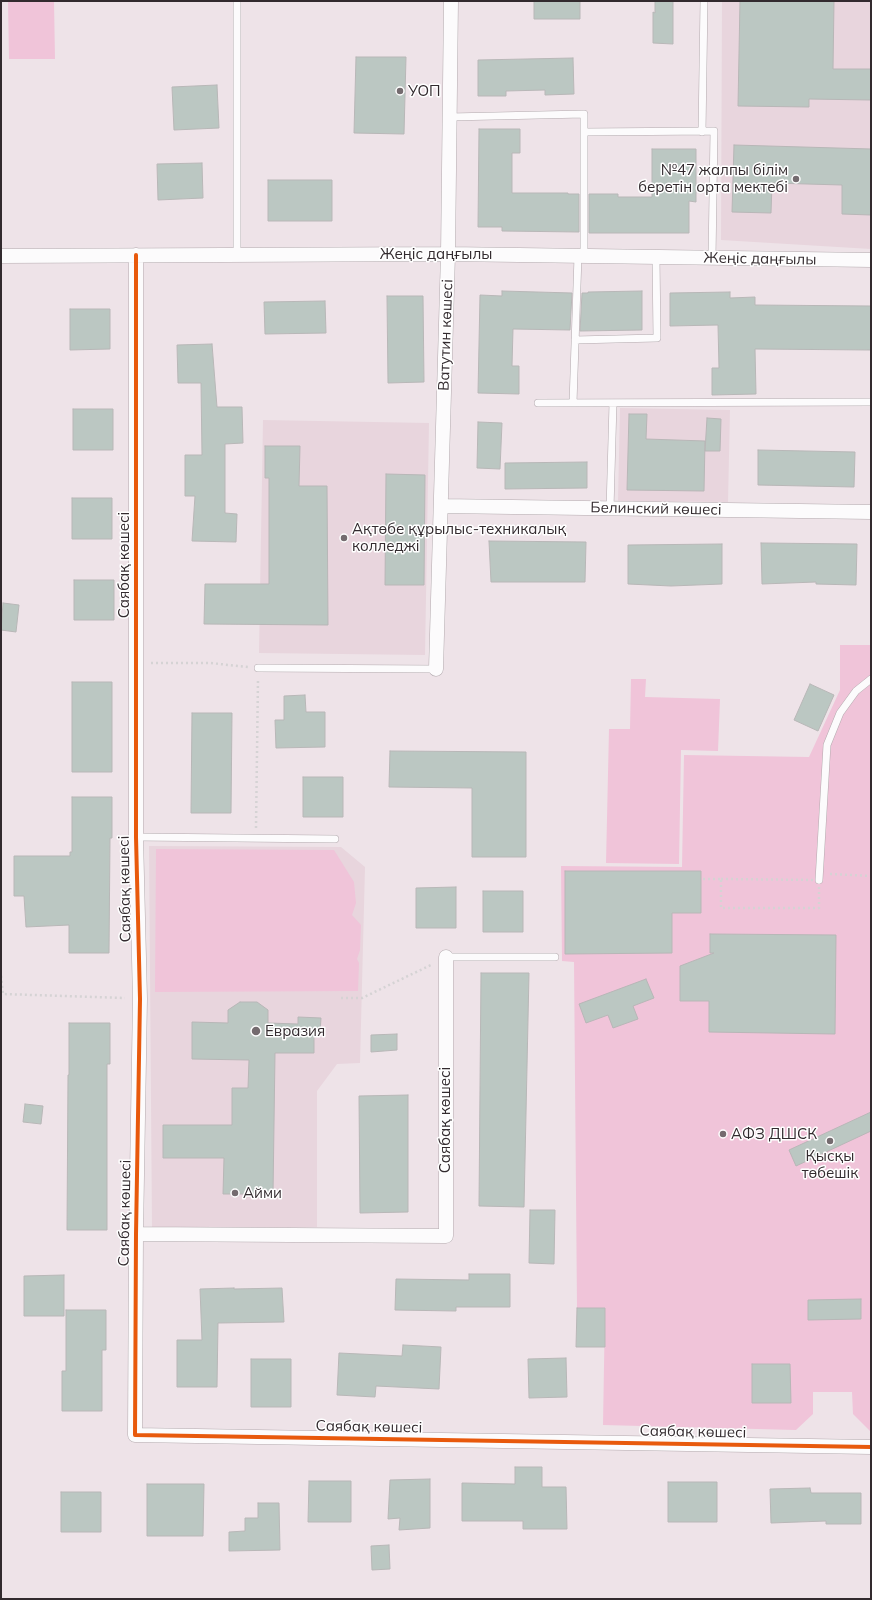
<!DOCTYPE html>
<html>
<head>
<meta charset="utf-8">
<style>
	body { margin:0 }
	#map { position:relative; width:872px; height:1600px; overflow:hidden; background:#eee3e8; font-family:Mulish,sans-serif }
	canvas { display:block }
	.frame { position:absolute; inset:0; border:2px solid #322a2e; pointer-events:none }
</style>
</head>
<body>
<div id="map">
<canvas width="872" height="1600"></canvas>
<div class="frame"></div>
</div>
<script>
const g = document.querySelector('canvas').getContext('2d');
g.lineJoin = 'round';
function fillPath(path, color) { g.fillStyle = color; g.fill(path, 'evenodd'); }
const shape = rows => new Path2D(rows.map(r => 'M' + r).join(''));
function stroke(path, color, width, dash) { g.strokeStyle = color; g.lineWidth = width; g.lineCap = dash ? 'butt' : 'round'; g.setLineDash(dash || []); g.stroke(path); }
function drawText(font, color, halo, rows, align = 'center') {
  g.font = font + ' Mulish,sans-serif'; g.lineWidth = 3; g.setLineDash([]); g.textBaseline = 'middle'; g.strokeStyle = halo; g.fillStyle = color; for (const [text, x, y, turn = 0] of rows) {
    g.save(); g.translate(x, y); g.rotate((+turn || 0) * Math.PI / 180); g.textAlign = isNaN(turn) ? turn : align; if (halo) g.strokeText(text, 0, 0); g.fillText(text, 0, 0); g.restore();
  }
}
const built = shape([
	[722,1,871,1,871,249,721,240],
	[620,408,730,410,728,502,618,501],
	[263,420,429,423,425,655,259,653],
	[149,846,341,847,365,867,360,1063,337,1064,317,1091,317,1227,152,1228]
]);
const green = shape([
	[8,1,54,1,55,59,9,59],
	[840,645,871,645,871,1432,853,1414,852,1392,813,1392,813,1414,796,1430,603,1425,605,1308,577,1308,574,962,562,961,561,866,682,867,684,755,809,757,840,690],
	[631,679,646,679,645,697,720,699,718,751,681,750,679,864,606,863,609,729,630,729],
	[156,849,334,850,354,882,356,903,352,915,361,925,360,950,357,959,359,963,358,991,155,992]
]);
const building = shape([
	[534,1,580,1,580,19,534,19,534,1],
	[655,1,673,1,673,44,653,43,653,12,655,13,655,1],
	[740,1,834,1,833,69,871,69,871,100,809,99,809,107,738,106,740,1],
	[356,57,406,57,404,134,354,133,356,57],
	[573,58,574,94,545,95,545,90,506,91,506,96,478,96,478,60,573,58],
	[217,85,219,128,174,130,172,87,217,85],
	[479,129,520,129,520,153,512,153,512,193,568,193,568,194,579,194,579,232,502,231,502,227,478,227,479,129],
	[734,145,871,149,871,215,842,214,842,185,772,183,771,213,732,212,734,145],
	[652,149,696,149,696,202,689,201,689,233,589,233,589,194,618,194,618,197,652,197,652,149],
	[202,163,203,198,158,200,157,164,202,163],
	[268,180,332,180,332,221,268,221,268,180],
	[502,291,572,293,570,330,513,329,512,366,519,366,519,394,478,393,480,295,502,296,502,291],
	[642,291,642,330,580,331,582,293,588,293,588,292,642,291],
	[730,292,730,298,755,297,755,305,871,306,871,350,755,349,756,394,712,395,712,368,719,368,718,325,670,326,670,293,730,292],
	[387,296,423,296,424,382,388,383,387,296],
	[325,301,326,333,265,334,264,302,325,301],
	[70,309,110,309,110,349,70,350,70,309],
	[212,344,217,407,242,407,243,443,225,444,225,513,237,514,236,542,192,541,195,496,185,496,185,455,202,455,201,383,178,383,177,345,212,344],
	[73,409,113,409,113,450,73,450,73,409],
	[629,414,647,414,646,439,705,441,704,491,627,490,629,414],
	[707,418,721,419,720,451,705,451,707,418],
	[478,422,502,423,500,469,477,468,478,422],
	[265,446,300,446,299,486,327,486,328,625,204,624,205,584,269,584,269,478,265,478,265,446],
	[758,450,855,452,854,487,758,485,758,450],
	[587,462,587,488,505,489,505,463,587,462],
	[386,474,425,475,424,585,385,585,386,474],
	[72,498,112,498,112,539,72,539,72,498],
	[489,541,586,542,585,582,491,582,489,541],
	[761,543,857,544,856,585,816,584,816,582,762,584,761,543],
	[722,544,722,584,671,586,628,584,628,545,722,544],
	[74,580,114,580,114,620,74,620,74,580],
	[3,603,19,605,16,632,1,630,3,603],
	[72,682,112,682,112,772,72,772,72,682],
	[810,684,834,695,818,731,794,720,810,684],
	[305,695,306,712,325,712,325,747,276,748,275,720,284,720,284,696,305,695],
	[192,713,232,713,231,813,191,813,192,713],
	[390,751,526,752,526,857,472,857,472,788,389,787,390,751],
	[303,777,343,777,343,817,303,817,303,777],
	[72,797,112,797,112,838,110,838,109,953,69,953,69,925,26,927,24,896,14,896,14,856,70,856,70,852,72,852,72,797],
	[565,871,701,871,701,913,672,913,672,953,565,954,565,871],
	[456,887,456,928,416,928,416,888,456,887],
	[483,891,523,891,523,932,483,932,483,891],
	[710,934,836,935,835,1034,709,1032,709,1001,680,1001,680,966,714,953,710,953,710,934],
	[481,973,529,973,524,1207,479,1206,481,973],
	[646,979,654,998,633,1006,638,1019,613,1028,608,1015,586,1023,579,1004,646,979],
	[240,1002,257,1002,268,1010,268,1023,298,1024,298,1017,321,1018,320,1033,314,1033,314,1053,275,1053,273,1194,223,1194,224,1158,163,1158,163,1125,232,1125,232,1088,248,1088,249,1060,192,1059,192,1022,228,1023,228,1010,240,1002],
	[69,1023,110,1023,110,1064,107,1064,107,1230,67,1230,68,1075,69,1075,69,1023],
	[397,1034,397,1050,371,1052,371,1035,397,1034],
	[408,1095,408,1212,360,1213,359,1096,408,1095],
	[25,1104,43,1106,41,1124,23,1122,25,1104],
	[871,1112,871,1131,796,1166,789,1150,871,1112],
	[530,1210,555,1210,554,1264,529,1263,530,1210],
	[469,1274,510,1274,510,1307,456,1307,456,1311,395,1310,396,1279,469,1280,469,1274],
	[64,1275,64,1316,24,1316,24,1276,64,1275],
	[234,1288,234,1289,282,1288,284,1322,218,1323,217,1387,177,1387,177,1340,202,1340,200,1289,234,1288],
	[861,1299,861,1319,808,1320,808,1300,861,1299],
	[577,1308,605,1308,605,1347,576,1347,577,1308],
	[66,1310,106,1310,106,1350,102,1350,102,1411,62,1411,62,1371,66,1371,66,1310],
	[403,1345,441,1347,439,1389,376,1386,375,1397,337,1395,339,1353,402,1356,403,1345],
	[566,1358,567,1397,529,1398,528,1359,566,1358],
	[251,1359,291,1359,291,1407,251,1407,251,1359],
	[752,1364,790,1364,791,1403,752,1403,752,1364],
	[515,1467,542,1467,542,1487,566,1487,567,1529,523,1529,523,1521,462,1521,462,1483,515,1484,515,1467],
	[430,1479,430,1528,399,1530,400,1518,388,1519,390,1480,430,1479],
	[309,1481,351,1481,351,1522,308,1522,309,1481],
	[668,1482,717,1482,717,1522,668,1522,668,1482],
	[147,1484,204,1484,203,1536,147,1536,147,1484],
	[810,1488,811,1493,861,1493,861,1524,826,1524,826,1521,771,1523,770,1489,810,1488],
	[61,1492,101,1492,101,1532,61,1532,61,1492],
	[258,1503,279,1503,280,1550,229,1551,229,1532,245,1531,245,1518,258,1518,258,1503],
	[389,1545,390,1569,372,1570,371,1546,389,1545]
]);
const path = shape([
	[151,663,210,663,248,667],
	[256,828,258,679],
	[830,874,871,876],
	[703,879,721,879],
	[721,879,819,880,819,908,721,908,721,879],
	[1,976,3,994,125,998],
	[341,998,362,998,431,965]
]);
const lane = shape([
	[237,1,237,255],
	[450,117,584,114,584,256],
	[584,132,714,131,712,258],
	[702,132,704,1],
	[575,340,657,338,656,257],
	[538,403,871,402],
	[573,403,578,256],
	[610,509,613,403],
	[258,668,436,669],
	[136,837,335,839],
	[819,880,827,745,840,713,856,691,871,679],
	[446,957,555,957]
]);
const street = shape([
	[136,255,136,837,140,999,136,1234,135,1435,871,1447],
	[1,256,448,254,871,260],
	[441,506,871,512],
	[436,669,448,254,451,1],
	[136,1234,446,1236,446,957]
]);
const cycleway = shape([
	[136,255,136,837,140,999,136,1234,135,1435,871,1447]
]);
const markers = [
	[400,91,4,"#746b6f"],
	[796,179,4,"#746b6f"],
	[344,538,4,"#746b6f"],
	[256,1031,5,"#746b6f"],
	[723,1134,4,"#746b6f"],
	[830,1141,4,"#746b6f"],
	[235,1193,4,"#746b6f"]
];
const poiNames = [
	["УОП",408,91],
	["№47 жалпы білім",788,170,"right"],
	["беретін орта мектебі",788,187,"right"],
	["Ақтөбе құрылыс-техникалық",352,529],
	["колледжі",352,546],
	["Евразия",265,1031],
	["АФЗ ДШСК",731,1134],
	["Қысқы",830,1156,"center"],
	["төбешік",830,1173,"center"],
	["Айми",243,1193]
];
const streetNames = [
	["Жеңіс даңғылы",436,254],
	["Жеңіс даңғылы",760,259,1],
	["Ватутин көшесі",446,335,-88],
	["Белинский көшесі",656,509,1],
	["Саябақ көшесі",124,565,-90],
	["Саябақ көшесі",125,889,-91],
	["Саябақ көшесі",445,1120,-90],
	["Саябақ көшесі",125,1213,-89],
	["Саябақ көшесі",369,1427,1],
	["Саябақ көшесі",693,1432,1]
];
fillPath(built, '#e8d5dd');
fillPath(green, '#f0c4d9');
fillPath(building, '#bbc7c2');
stroke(building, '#b8b7b7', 1);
stroke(lane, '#b3aaae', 8);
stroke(street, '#b3aaae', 15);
stroke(path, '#d5d3d4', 2.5, [2, 3]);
stroke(lane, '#fcfbfc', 7);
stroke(street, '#fcfbfc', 14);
stroke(cycleway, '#e8590c', 4);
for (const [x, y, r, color] of markers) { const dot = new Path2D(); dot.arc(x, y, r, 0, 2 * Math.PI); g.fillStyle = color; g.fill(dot); stroke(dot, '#fff', 1.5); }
drawText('15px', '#322a2e', '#fff', poiNames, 'left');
drawText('15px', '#322a2e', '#fff', streetNames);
</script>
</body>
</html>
